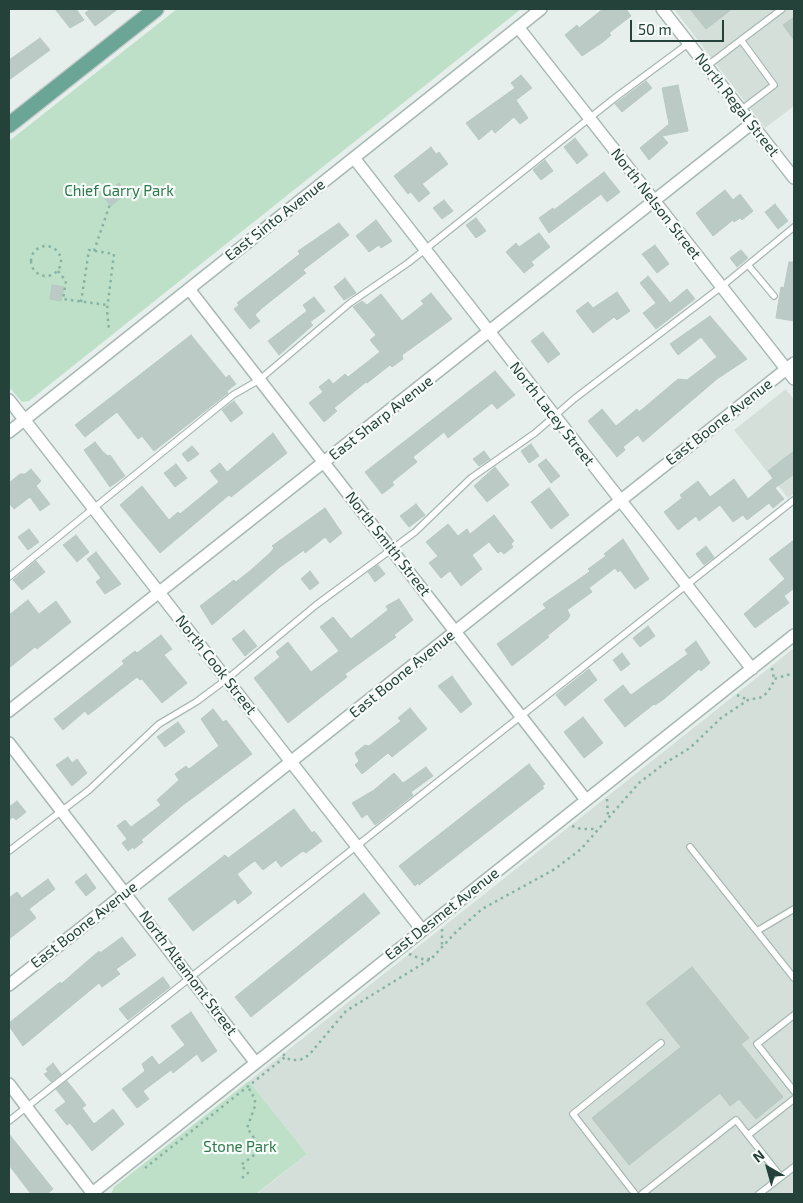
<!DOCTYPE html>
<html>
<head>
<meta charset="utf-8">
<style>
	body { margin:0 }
	#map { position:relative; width:803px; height:1203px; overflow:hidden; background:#e6efeb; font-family:"Exo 2",sans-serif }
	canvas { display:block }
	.frame { position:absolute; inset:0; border:10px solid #24423a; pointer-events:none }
	.north { position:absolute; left:743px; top:1143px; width:50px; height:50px; -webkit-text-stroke:4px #f7fbf9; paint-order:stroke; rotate:322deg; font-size:14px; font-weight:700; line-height:20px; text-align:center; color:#24423a }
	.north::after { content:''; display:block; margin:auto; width:18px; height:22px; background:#24423a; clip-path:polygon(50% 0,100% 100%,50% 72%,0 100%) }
	.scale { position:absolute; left:630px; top:20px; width:94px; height:22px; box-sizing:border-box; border:2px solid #24423a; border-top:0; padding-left:6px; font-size:15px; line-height:18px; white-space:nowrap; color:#24423a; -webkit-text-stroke:4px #f7fbf9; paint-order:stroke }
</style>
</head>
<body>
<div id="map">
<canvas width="803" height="1203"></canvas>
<div class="frame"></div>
<div class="north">N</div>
<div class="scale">50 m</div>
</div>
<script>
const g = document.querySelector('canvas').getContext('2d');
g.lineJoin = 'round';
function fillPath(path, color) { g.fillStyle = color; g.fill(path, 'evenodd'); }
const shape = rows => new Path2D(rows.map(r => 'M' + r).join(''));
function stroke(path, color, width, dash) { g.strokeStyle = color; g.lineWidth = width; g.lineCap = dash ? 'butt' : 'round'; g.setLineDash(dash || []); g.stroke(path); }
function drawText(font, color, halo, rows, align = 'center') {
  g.font = font + ' "Exo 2",sans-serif'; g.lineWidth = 4.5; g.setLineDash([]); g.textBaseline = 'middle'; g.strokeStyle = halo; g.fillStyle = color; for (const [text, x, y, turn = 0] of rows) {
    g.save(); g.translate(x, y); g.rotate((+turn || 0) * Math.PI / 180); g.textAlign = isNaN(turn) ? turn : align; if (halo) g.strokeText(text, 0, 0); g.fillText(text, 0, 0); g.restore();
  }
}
const built = shape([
	[674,9,794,9,794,106,765,128],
	[786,389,794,400,794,493,788,498,734,430],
	[794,648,794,1194,257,1194,307,1154,249,1081]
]);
const green = shape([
	[177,9,521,9,29,401,22,402,9,387,9,141],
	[249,1081,307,1154,256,1194,111,1194,114,1187]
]);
const building = shape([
	[55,9,76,9,84,20,70,28,55,9],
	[91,9,118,9,95,26,85,13,91,9],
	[603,9,626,9,631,16,609,33,611,35,603,42,582,56,565,35,577,25,579,28,603,9],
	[690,9,732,9,706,29,690,9],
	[794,17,794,40,783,25,794,17],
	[40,38,50,50,9,80,9,60,40,38],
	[521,75,532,88,516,100,528,118,520,124,514,117,495,133,492,129,479,140,466,123,515,88,511,83,521,75],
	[646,81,652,88,622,112,615,104,646,81],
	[678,85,688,131,662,136,668,143,649,160,640,148,669,124,662,88,678,85],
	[575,138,588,155,577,164,564,147,575,138],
	[431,147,436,154,439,152,448,164,422,184,430,193,419,202,411,192,408,194,394,176,431,147],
	[545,160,553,171,541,180,533,170,545,160],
	[604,172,620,192,607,202,601,194,549,233,539,218,553,208,554,210,604,172],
	[119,183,127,193,111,206,103,196,119,183],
	[725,190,733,200,740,194,753,211,742,220,740,218,734,222,733,220,713,236,696,213,725,190],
	[444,200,453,211,442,219,433,208,444,200],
	[775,204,788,221,778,229,765,212,775,204],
	[476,218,486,231,476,238,466,225,476,218],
	[376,220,392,241,381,248,379,245,369,252,356,236,376,220],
	[339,223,349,235,303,270,306,273,262,308,255,315,260,321,250,329,234,309,239,305,237,303,300,254,298,251,339,223],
	[539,233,550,247,531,262,534,265,524,273,506,252,516,243,519,247,539,233],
	[655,245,669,264,657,273,642,254,655,245],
	[741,250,748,258,737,267,730,258,741,250],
	[789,262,794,262,794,321,776,318,781,287,784,288,789,262],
	[648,276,670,303,687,289,695,299,656,329,643,313,656,303,640,283,648,276],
	[345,278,356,293,344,300,334,287,345,278],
	[52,285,64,287,61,301,50,299,52,285],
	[617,292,630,311,617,320,614,317,593,333,576,311,588,302,593,308,617,292],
	[431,293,452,319,402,355,403,359,392,367,390,365,367,383,366,382,334,408,337,411,324,422,309,403,323,392,319,387,329,379,333,384,345,374,348,377,380,352,370,340,376,335,353,307,362,301,367,305,381,294,402,321,424,304,421,301,431,293],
	[314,297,325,311,310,322,313,325,279,355,268,341,307,311,303,305,314,297],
	[710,316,747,359,717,379,643,442,638,435,623,447,625,450,617,457,588,421,602,409,616,426,637,409,639,412,678,379,687,380,717,357,701,337,678,355,670,344,710,316],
	[543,332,560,354,548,363,531,341,543,332],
	[191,335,226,378,229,375,236,384,227,391,228,393,154,451,142,436,138,439,117,412,85,437,75,425,191,335],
	[495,371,515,395,497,409,492,403,448,438,444,432,413,457,417,462,392,482,394,485,382,494,365,472,495,371],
	[234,401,243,413,231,422,222,410,234,401],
	[273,433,287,453,231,497,229,495,160,553,120,505,142,486,169,520,178,512,180,514,219,482,210,471,220,463,227,472,273,433],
	[95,442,103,452,108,456,110,455,125,476,110,487,84,450,95,442],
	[531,444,539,456,529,463,521,451,531,444],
	[192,446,199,454,188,462,182,454,192,446],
	[484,451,490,459,479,466,473,459,484,451],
	[794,451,794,474,775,488,784,499,773,508,769,503,747,520,743,515,733,522,720,505,699,521,696,516,678,530,664,512,682,498,680,495,698,481,710,497,734,479,748,499,773,478,768,471,794,451],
	[546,459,560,476,551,483,538,465,546,459],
	[176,464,187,478,175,487,164,473,176,464],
	[495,467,509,485,487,502,474,486,495,467],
	[31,469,41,481,36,486,50,504,40,511,30,497,14,509,9,503,9,483,20,474,25,474,31,469],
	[549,488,569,515,551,529,531,502,549,488],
	[416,504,425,515,409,527,400,516,416,504],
	[325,508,342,533,330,543,325,537,305,553,304,550,280,567,212,625,200,606,234,580,236,582,251,570,270,553,274,548,272,546,325,508],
	[494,515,514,541,511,544,513,547,504,554,501,551,498,553,489,542,472,555,482,569,461,586,450,571,441,578,429,563,438,556,426,542,448,524,458,536,467,529,470,534,494,515],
	[29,529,39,542,28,550,18,537,29,529],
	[76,535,89,552,77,562,63,545,76,535],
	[623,539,649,579,635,589,620,570,618,572,615,568,589,588,592,592,567,610,570,615,568,619,547,636,549,637,512,666,497,644,546,608,543,604,585,575,590,571,588,569,606,556,604,554,623,539],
	[794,540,794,591,793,589,784,596,789,603,755,628,744,614,785,579,769,559,794,540],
	[706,546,714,557,704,565,696,554,706,546],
	[96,552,121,584,105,594,96,582,101,578,87,559,96,552],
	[36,561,45,572,22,590,13,580,36,561],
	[378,565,385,574,375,582,368,572,378,565],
	[310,571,319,583,310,590,301,579,310,571],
	[399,599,413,620,394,635,396,637,345,674,347,677,288,723,254,678,280,657,276,652,288,642,311,672,339,651,320,627,333,617,351,639,388,610,386,606,399,599],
	[28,600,39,614,56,601,71,622,37,649,35,647,9,668,9,615,28,600],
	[648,626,655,636,640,647,633,638,648,626],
	[244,630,257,646,245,656,232,639,244,630],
	[161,635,172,649,164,655,187,683,162,703,142,679,140,680,137,677,88,715,85,711,63,730,54,719,124,664,122,661,135,651,137,653,161,635],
	[696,641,710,663,701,671,699,669,664,699,655,705,654,704,625,727,604,700,623,685,631,695,688,654,685,650,696,641],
	[622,653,630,664,621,671,613,660,622,653],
	[589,669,597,680,565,706,556,695,589,669],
	[452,676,472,704,461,713,438,686,452,676],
	[410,708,427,729,392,757,388,753,362,774,355,765,359,761,355,753,365,745,369,746,401,721,398,718,410,708],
	[213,709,223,722,226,720,252,754,183,805,141,840,143,842,134,849,133,847,128,851,122,843,127,839,117,826,125,820,131,827,161,805,157,800,179,780,175,774,186,766,189,769,219,746,201,719,213,709],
	[583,717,603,743,584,758,564,732,583,717],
	[178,722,185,732,165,747,157,737,178,722],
	[68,757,72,763,77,759,87,773,72,786,56,765,68,757],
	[529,764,545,784,542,786,544,788,419,885,418,883,415,886,399,866,529,764],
	[426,767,433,776,411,792,413,795,375,825,367,814,362,818,352,803,374,790,394,773,403,783,426,767],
	[17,801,26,812,16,820,13,817,9,820,9,807,17,801],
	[294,809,312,833,314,831,322,841,306,853,303,851,281,867,276,860,263,870,255,861,253,862,237,874,252,893,238,904,235,899,193,931,168,899,225,855,228,858,294,809],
	[86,874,96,888,86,896,75,882,86,874],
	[48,879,55,889,29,909,36,918,9,939,9,898,17,892,22,898,48,879],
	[364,893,380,913,251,1017,235,997,364,893],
	[122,937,136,955,116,969,120,974,102,987,99,983,23,1046,9,1026,9,1023,60,982,61,984,99,951,100,953,122,937],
	[692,967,749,1038,741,1044,783,1097,756,1119,739,1099,730,1106,720,1093,629,1165,592,1118,681,1047,646,1003,692,967],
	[163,977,170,987,128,1020,119,1009,163,977],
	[191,1012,217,1051,202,1062,197,1054,173,1073,171,1070,143,1091,149,1099,137,1108,122,1089,145,1071,142,1064,152,1056,159,1065,185,1045,171,1026,191,1012],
	[53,1063,61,1074,51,1082,44,1074,48,1072,46,1069,53,1063],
	[67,1081,86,1105,82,1108,94,1124,113,1109,124,1124,92,1151,70,1123,67,1125,55,1110,66,1102,56,1089,67,1081],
	[9,1134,53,1189,47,1194,31,1194,9,1165,9,1134]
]);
const path = shape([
	'31 261a15 15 0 1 1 30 0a15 15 0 1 1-30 0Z',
	[94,251,110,204],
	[58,271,66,281,63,299,107,305],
	[81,302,89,250,114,254,107,310,109,331],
	[772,668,774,679],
	[737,695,748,700],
	[607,799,608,816],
	[572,826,581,829,595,829],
	[442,929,442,945],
	[409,954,421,959,430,959],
	[283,1054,290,1060,300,1060,309,1055,346,1011,432,958,455,933,482,909,555,869,581,849,639,783,665,763,690,748,721,718,748,700,763,697,772,686,774,679,794,673],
	[145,1168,285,1057],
	[242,1178,248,1173,241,1165,262,1149,247,1128,255,1106,255,1099,248,1087]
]);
const service = shape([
	[741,40,782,9],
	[707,66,741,40,774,85,741,110],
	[748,265,774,296],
	[9,577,233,395,259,380,350,303,408,263,616,97,689,43],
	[690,847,794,978],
	[9,851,89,790,159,724,196,702,227,679,316,605,415,532,471,478,535,433,574,399,721,287,794,227],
	[757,931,794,909],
	[794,1015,757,1044,794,1091],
	[9,1121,794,500],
	[748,1135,794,1099],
	[635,1194,573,1114,661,1043],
	[642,1194,736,1120,781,1177],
	[759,1194,794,1167]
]);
const minor = shape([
	[662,9,794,178],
	[518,27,794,379],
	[354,158,752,669],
	[189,289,586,800],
	[9,400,422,930],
	[9,432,541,9],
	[9,711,751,124],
	[9,743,255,1062],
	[9,985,794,363],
	[9,1084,93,1194],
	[91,1194,794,635]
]);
const primary = shape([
	[9,125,156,9]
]);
const streetNames = [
	["North Regal Street",737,105,52],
	["North Nelson Street",656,204,52],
	["East Sinto Avenue",275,220,-38],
	["North Lacey Street",552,414,52],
	["East Sharp Avenue",381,418,-38],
	["East Boone Avenue",719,422,-38],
	["North Smith Street",388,544,52],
	["North Cook Street",216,665,52],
	["East Boone Avenue",402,674,-39],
	["East Desmet Avenue",442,914,-38],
	["East Boone Avenue",84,925,-38],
	["North Altamont Street",188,973,53]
];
const parkNames = [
	["Chief Garry Park",119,191],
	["Stone Park",240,1147]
];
fillPath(built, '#d4dfda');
fillPath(green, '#bfe0c8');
fillPath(building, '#bbcac4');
stroke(building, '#b8c9c2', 1);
stroke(service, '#a8b8b2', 8);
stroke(minor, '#a8b8b2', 14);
stroke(primary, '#c2cac8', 18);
stroke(path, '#86b3a5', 2.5, [2.5, 4]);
stroke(service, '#fff', 5.5);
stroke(minor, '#fff', 11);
stroke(primary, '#6aa596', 15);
drawText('15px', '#24423a', '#f7fbf9', streetNames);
drawText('15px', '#2d7a4b', '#f7fbf9', parkNames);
</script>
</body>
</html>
